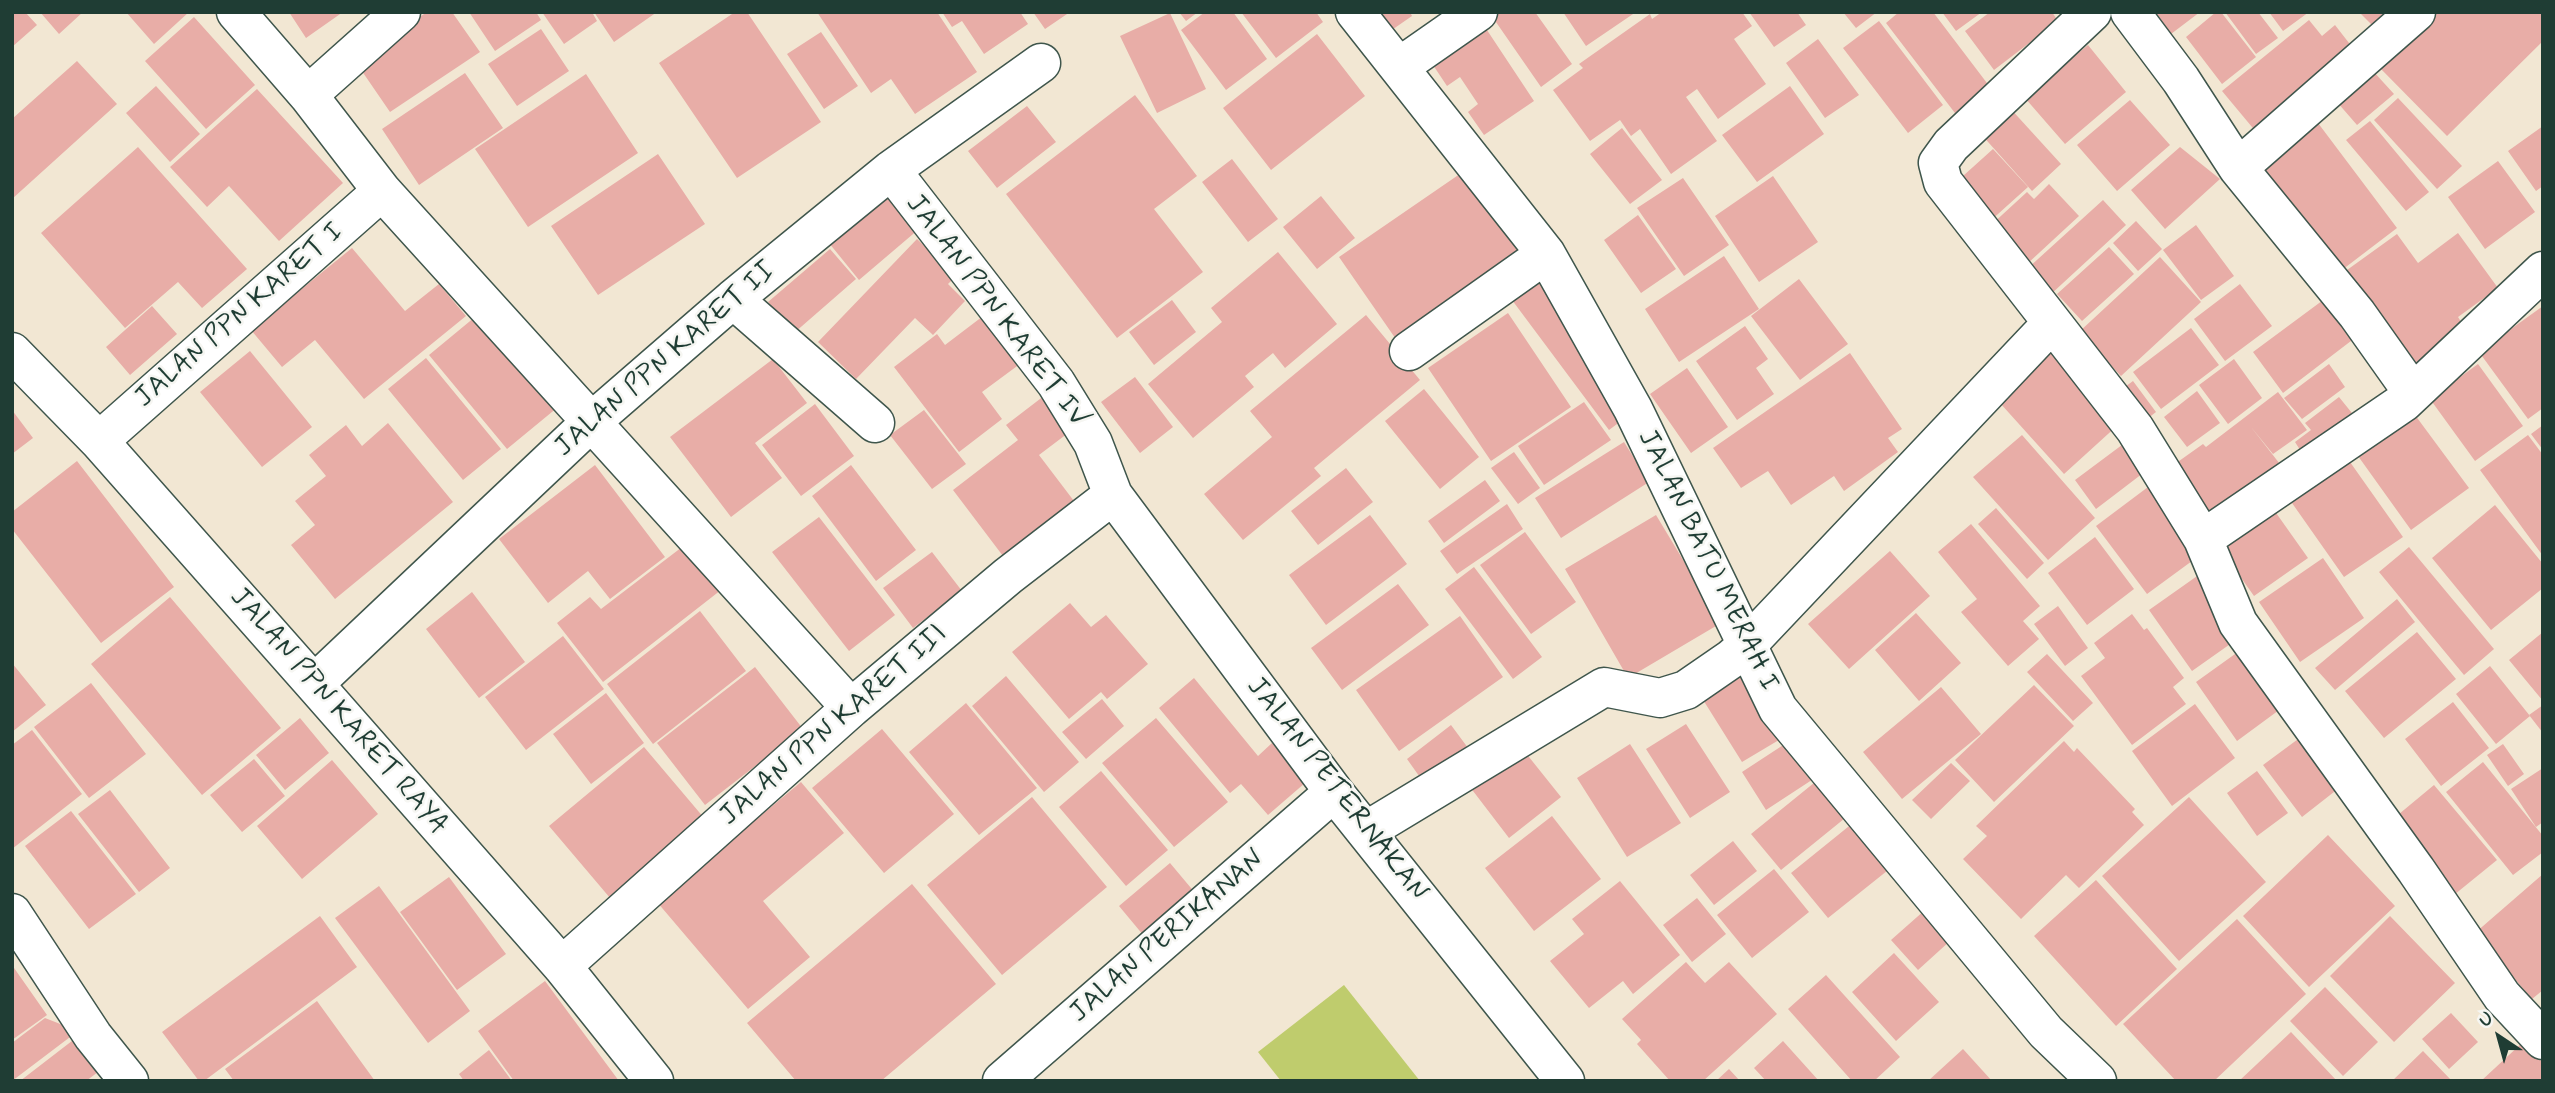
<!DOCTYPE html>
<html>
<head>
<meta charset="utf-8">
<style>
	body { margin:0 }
	#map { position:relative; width:2555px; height:1093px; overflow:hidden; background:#f2e7d3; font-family:Mynerve,sans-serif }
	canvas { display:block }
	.frame { position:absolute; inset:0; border:14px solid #1f3d34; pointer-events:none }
	.north { position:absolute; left:2464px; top:1002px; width:70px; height:70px; -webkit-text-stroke:5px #f6f6f2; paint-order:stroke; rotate:324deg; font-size:19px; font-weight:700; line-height:28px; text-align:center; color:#1f3d34 }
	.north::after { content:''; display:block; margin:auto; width:24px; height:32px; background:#1f3d34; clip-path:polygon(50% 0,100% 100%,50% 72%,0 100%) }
</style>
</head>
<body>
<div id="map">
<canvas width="2555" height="1093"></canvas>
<div class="frame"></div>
<div class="north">U</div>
</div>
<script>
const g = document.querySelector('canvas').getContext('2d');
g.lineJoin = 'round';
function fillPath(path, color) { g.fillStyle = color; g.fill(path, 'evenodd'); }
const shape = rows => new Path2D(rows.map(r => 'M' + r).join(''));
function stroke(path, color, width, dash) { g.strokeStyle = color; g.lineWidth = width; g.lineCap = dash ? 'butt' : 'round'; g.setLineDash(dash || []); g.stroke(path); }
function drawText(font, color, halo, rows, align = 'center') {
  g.font = font + ' Mynerve,sans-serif'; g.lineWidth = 5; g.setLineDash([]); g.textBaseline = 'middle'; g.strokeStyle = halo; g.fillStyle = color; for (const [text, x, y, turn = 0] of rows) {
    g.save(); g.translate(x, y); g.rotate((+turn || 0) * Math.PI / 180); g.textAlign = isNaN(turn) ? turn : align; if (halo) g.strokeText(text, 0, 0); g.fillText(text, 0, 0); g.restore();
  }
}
const green = shape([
	[1344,985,1420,1081,1281,1081,1258,1052]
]);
const building = shape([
	[12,12,25,12,37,25,12,47],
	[40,12,83,12,59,34],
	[126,12,189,12,154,44],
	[289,12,343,12,306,38],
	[427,12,452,12,480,52,390,112,355,61],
	[469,12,536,12,541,20,495,51],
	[542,12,592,12,597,21,564,44],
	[594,12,657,12,614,42],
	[735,12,747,12,821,122,737,178,659,63],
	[817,12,937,12,977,72,915,114,891,79,871,93],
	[942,12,1020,12,1028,24,984,54,962,21,952,27],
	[1033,12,1070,12,1045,29],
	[1179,12,1198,12,1186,21],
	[1205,12,1233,12,1267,59,1226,90,1181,30],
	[1241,12,1316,12,1323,22,1276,58],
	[1371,12,1410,12,1412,16,1386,34],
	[1489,12,1535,12,1572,64,1541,87],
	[1563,12,1636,12,1586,46],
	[1662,12,1742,12,1752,26,1734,39,1766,84,1718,119,1697,89,1686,97,1717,141,1671,174,1640,129,1631,136,1620,120,1590,141,1553,90,1583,68,1579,64,1650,14,1652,19],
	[1749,12,1797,12,1806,25,1774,47],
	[1843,12,1877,12,1856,28],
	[1899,12,1933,12,1993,91,1958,117,1886,23],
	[1942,12,1982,12,1956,31],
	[1990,12,2052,12,2058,21,1994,70,1965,31],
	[2155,12,2200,12,2171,34],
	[2216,12,2221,12,2256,57,2222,84,2186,37],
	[2225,12,2258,12,2278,38,2256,54],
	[2269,12,2309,12,2283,31],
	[2359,12,2412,12,2385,38],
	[2436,12,2541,12,2543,14,2543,41,2447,136,2380,68],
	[1170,13,1206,89,1157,113,1120,36],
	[194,17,255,85,206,129,145,61],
	[1479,18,1534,101,1484,135,1468,112,1478,104,1460,77,1447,86,1425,53],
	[2309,20,2322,36,2335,25,2356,52,2257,133,2222,91],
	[1879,21,1943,105,1908,133,1843,48],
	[541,29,569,71,517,106,488,64],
	[821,32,858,86,824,109,787,54],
	[1317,34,1365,96,1271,170,1223,108],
	[1818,39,1859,95,1825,118,1786,63],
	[2088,45,2126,92,2065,144,2025,98],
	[77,61,117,104,12,199,12,119],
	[2373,71,2394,94,2357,125,2337,102],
	[465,73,503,128,419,185,382,129],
	[586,74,638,153,528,227,475,149],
	[156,86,200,134,170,162,126,113],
	[1790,86,1824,134,1757,182,1722,135],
	[257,89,343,183,279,241,229,186,207,207,170,167],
	[1135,95,1197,176,1154,209,1203,272,1117,338,1006,194],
	[2398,98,2462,166,2437,189,2374,120],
	[2130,100,2170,145,2117,191,2077,145],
	[1027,106,1056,142,997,188,968,151],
	[2009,107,2061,164,2032,191,1980,133],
	[2370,121,2429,192,2406,211,2346,140],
	[2318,123,2397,228,2338,273,2259,167],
	[2543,126,2543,186,2536,191,2508,151],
	[1622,128,1662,180,1630,204,1590,154],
	[138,147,247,269,202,308,178,282,125,328,41,233],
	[2180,147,2220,179,2165,229,2131,190],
	[1993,149,2028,187,1988,223,1953,185],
	[658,154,705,224,598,295,551,226],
	[1232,159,1278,219,1248,242,1202,182],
	[2498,161,2535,212,2485,249,2448,197],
	[1470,167,1531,254,1400,345,1339,257],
	[1773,176,1818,242,1759,282,1715,216],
	[1683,178,1729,245,1684,276,1637,208],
	[2049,184,2079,216,2026,265,1990,226,2027,192,2034,199],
	[896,186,926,223,859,280,829,243],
	[1321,196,1355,238,1317,269,1283,227],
	[2103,200,2126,225,2050,295,2027,269],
	[1638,215,1676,269,1641,293,1604,240],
	[2136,221,2162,249,2138,271,2113,243],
	[2196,225,2234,276,2201,300,2163,250],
	[2458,233,2498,288,2458,317,2465,328,2416,365,2347,270,2397,234,2418,263],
	[917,239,956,276,948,284,965,301,933,335,915,318,856,379,818,342],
	[2109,247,2134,274,2082,321,2057,294],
	[352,248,405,311,439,284,466,316,364,399,315,340,282,367,251,330],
	[830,249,856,279,794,333,768,302],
	[1278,252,1337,324,1285,368,1273,353,1245,376,1254,387,1193,438,1148,384,1222,322,1211,308],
	[1724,256,1759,309,1679,362,1645,309],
	[2160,257,2201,302,2121,376,2079,332],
	[1548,269,1629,415,1609,430,1512,300],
	[1799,279,1848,344,1800,380,1751,316],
	[2240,284,2272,326,2225,361,2194,319],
	[2334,292,2364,331,2283,393,2253,352],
	[1172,300,1196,332,1154,365,1129,332],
	[152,306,177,334,130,375,106,347],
	[2543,306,2543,408,2528,419,2479,352],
	[991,310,1028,358,982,392,1002,419,959,452,894,367,937,334,945,345],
	[481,312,558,407,507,449,429,355],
	[1508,313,1571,407,1491,461,1428,368],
	[1366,315,1420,380,1314,468,1321,476,1243,540,1204,494,1272,437,1250,411],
	[1745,326,1768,359,1756,368,1774,394,1737,420,1696,361],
	[2191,328,2219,365,2161,409,2133,372],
	[2047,343,2119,424,2064,474,1991,393],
	[250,351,312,427,262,467,200,392],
	[1850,353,1902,429,1888,438,1898,452,1844,491,1834,476,1791,505,1768,471,1741,488,1713,448],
	[426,358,501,449,463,480,388,389],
	[773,359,807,403,755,443,782,478,731,517,670,437],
	[2234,359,2262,398,2228,424,2199,385],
	[2329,364,2345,387,2302,419,2284,398],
	[2478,364,2523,426,2475,461,2430,399],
	[1687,368,1728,427,1691,453,1650,394],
	[1135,377,1173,427,1140,453,1101,402],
	[2133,381,2156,412,2138,426,2114,395],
	[1053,389,1080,424,1039,455,1077,505,1006,560,953,490,1018,440,1006,425],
	[1424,389,1479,457,1440,489,1385,421],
	[2197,391,2220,423,2187,447,2164,417],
	[2278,392,2307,430,2273,454,2251,427,2283,468,2208,529,2165,471,2203,444,2206,447],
	[2339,397,2360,423,2302,453,2295,442,2311,430,2305,423],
	[1584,402,1611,440,1544,485,1518,446],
	[815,404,854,456,801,496,762,445],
	[12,410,33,438,12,454],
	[924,410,966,464,932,489,890,435],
	[2415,415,2469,488,2411,530,2358,456],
	[388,423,453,502,335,599,291,545,315,525,295,501,326,476,309,455,346,425,362,446],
	[2543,425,2543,450,2531,434],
	[2022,435,2095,518,2048,560,1973,477],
	[2528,435,2543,455,2543,556,2480,470],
	[2134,436,2155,464,2096,509,2075,480],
	[1624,442,1649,482,1561,538,1535,498],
	[1514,452,1540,488,1518,504,1491,468],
	[77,461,174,587,101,643,12,529,12,512],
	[2350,462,2403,537,2344,577,2292,503],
	[595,465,665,557,610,599,588,571,548,603,499,539],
	[851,465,916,550,876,581,812,496],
	[1346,468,1373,502,1318,545,1291,511],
	[1485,480,1500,501,1444,543,1428,521],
	[2156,481,2207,550,2147,594,2096,526],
	[1507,504,1523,529,1457,574,1440,551],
	[2495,505,2543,564,2543,588,2491,630,2432,558],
	[1996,508,2044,563,2027,579,1978,524],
	[2274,510,2308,558,2254,596,2220,548],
	[1370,515,1407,564,1326,625,1289,575],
	[1656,515,1721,623,1628,678,1565,569],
	[819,517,895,615,849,651,772,552],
	[1971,524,2040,606,2023,621,2039,639,2008,666,1961,612,1977,599,1938,552],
	[1525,532,1576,602,1531,634,1480,565],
	[2095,537,2134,589,2087,625,2048,573],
	[686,544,721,590,603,682,557,623,590,597,601,609],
	[2409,547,2494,649,2464,675,2379,572],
	[1890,551,1930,596,1849,669,1808,624],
	[932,552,962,591,913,628,883,588],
	[2323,558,2364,618,2300,662,2259,602],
	[1474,567,1542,657,1513,679,1445,589],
	[2200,574,2243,635,2192,671,2149,610],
	[1398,584,1429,625,1342,690,1311,648],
	[472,592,525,662,479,698,426,629],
	[170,597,281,728,202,795,91,664],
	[2397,599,2415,622,2335,690,2315,668],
	[1070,603,1091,627,1106,615,1148,664,1107,699,1101,692,1069,719,1012,652],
	[2058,606,2088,648,2065,666,2034,624],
	[700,611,746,671,653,744,607,684],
	[1916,613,1961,663,1919,701,1875,650],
	[2132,614,2144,630,2147,628,2184,678,2173,687,2186,704,2132,745,2081,676,2105,658,2094,643],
	[1460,616,1503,677,1399,751,1356,690],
	[2417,632,2456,679,2384,738,2345,691],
	[2543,632,2543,701,2509,660],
	[563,636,604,689,526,750,485,697],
	[2249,644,2290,702,2237,741,2196,682],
	[2047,654,2093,703,2073,721,2027,672],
	[1744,658,1789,734,1742,762,1695,687],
	[12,663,46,705,12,732],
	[2490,666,2530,716,2496,744,2456,694],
	[755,667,803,729,705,805,657,743],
	[1006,676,1079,762,1044,792,972,706],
	[1194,678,1258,756,1272,743,1305,783,1268,815,1241,784,1230,793,1159,708],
	[91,683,146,754,89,798,34,727],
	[2034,685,2074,726,1994,802,1955,760],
	[1941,687,1981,734,1902,799,1863,752],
	[606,693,644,743,591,784,553,734],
	[1102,699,1124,726,1086,759,1062,732],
	[2453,702,2489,748,2441,786,2405,739],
	[966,703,1037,788,979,835,909,752],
	[2195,704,2235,758,2172,806,2132,751],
	[2543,705,2543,733,2529,715],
	[300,718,329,753,285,790,256,755],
	[1156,718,1228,802,1174,847,1102,763],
	[1686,724,1730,792,1690,818,1646,749],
	[1451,725,1474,756,1429,790,1407,759],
	[882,729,954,814,884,873,812,788],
	[32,730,82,794,12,849,12,745],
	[2309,731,2348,781,2302,817,2263,765],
	[1797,736,1821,774,1766,810,1742,772],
	[2064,741,2074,752,2077,748,2135,809,2132,812,2144,825,2079,888,2066,875,2021,919,1963,859,1987,836,1976,826],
	[1630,744,1681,823,1627,857,1577,778],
	[2503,744,2524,774,2508,786,2487,755],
	[644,747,710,825,616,905,549,826],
	[1521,747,1561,797,1509,838,1470,787],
	[254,759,285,796,242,832,210,795],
	[332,760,378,814,302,879,257,826],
	[2483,762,2543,836,2543,852,2513,875,2446,792],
	[1951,763,1970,781,1931,819,1912,800],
	[2543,768,2543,822,2536,827,2511,789],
	[1101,771,1168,850,1126,886,1059,807],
	[2257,771,2288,813,2257,836,2227,793],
	[1825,774,1855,810,1781,870,1751,834],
	[801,782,844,833,763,901,810,957,748,1009,657,902],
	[2434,785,2497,860,2449,899,2387,824],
	[110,790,170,868,139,892,78,814],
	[1032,797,1107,887,1002,975,927,885],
	[2189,797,2266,882,2179,961,2102,876],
	[71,811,136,894,89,929,25,846],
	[1864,814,1902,859,1828,918,1791,873],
	[1552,816,1601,879,1534,931,1485,868],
	[2328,835,2395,906,2309,987,2243,916],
	[1733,841,1757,871,1714,905,1690,875],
	[1170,863,1196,894,1144,936,1119,906],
	[1774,869,1809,912,1752,958,1717,915],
	[2543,874,2543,990,2532,999,2475,933],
	[449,877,506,954,457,990,400,912],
	[2096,880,2177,969,2116,1026,2034,936],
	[1620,881,1680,955,1633,994,1623,981,1589,1008,1550,961,1584,934,1572,919],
	[912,884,996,984,881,1081,796,1081,747,1023],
	[379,886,470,1011,428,1043,335,918],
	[1697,898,1726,934,1692,962,1663,925],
	[1934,902,1961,931,1918,970,1891,940],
	[320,916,357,967,204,1081,199,1081,162,1032],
	[2390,916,2455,983,2394,1042,2330,976],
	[2237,919,2306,994,2214,1081,2176,1081,2123,1024],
	[1894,953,1939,1002,1896,1041,1852,992],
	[1686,962,1705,983,1729,962,1777,1014,1703,1081,1670,1081,1637,1044,1641,1040,1622,1019],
	[12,965,47,1015,12,1040],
	[1826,975,1900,1057,1874,1081,1852,1081,1788,1009],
	[545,981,619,1081,514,1081,478,1031],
	[2325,987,2378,1042,2343,1076,2290,1021],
	[317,1001,375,1081,234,1081,225,1069],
	[2451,1013,2478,1042,2449,1069,2422,1039],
	[45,1018,78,1031,12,1081,12,1043],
	[2291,1032,2337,1081,2239,1081],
	[81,1034,106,1066,86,1081,20,1081],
	[1783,1041,1819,1081,1766,1081,1754,1068],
	[2523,1042,2543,1063,2543,1079,2541,1081,2481,1081],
	[1963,1049,1992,1081,1928,1081],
	[489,1050,512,1081,464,1081,459,1074],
	[2423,1051,2452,1081,2392,1081],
	[1729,1069,1740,1081,1716,1081]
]);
const minor = shape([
	[236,12,308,95,382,191,851,708],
	[1355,12,1546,254,1633,409,1778,709,2046,1032,2097,1081],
	[2092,12,1951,145,1938,163,1943,182,2135,429,2203,539,2238,623,2416,870,2502,996,2543,1040],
	[2130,12,2181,80,2238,168,2357,314,2413,393],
	[1399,67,1478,12],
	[308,95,401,12],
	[2238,168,2416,12],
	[891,170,1056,383,1093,443,1113,495,1334,792,1565,1081],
	[733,299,875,423],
	[1409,351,1546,254],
	[12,352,99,441,314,684,562,966,654,1081],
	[99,441,382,191],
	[2203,539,2404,402,2543,271],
	[314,684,590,423,733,299,891,170,1041,63],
	[1366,831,1604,687,1660,698,1686,690,1731,659,1747,645,2052,323],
	[12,913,93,1036,129,1081],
	[562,966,851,708,1008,576,1113,495],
	[1002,1081,1334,792]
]);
const streetNames = [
	["JALAN PPN KARET IV",996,312,53],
	["JALAN PPN KARET I",240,316,-41],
	["JALAN PPN KARET II",666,360,-41],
	["JALAN BATU MERAH I",1707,561,64],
	["JALAN PPN KARET RAYA",338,712,49],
	["JALAN PPN KARET III",834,726,-41],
	["JALAN PETERNAKAN",1336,790,52],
	["JALAN PERIKANAN",1168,937,-41]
];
fillPath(green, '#bfcc6d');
fillPath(building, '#e8ada7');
stroke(minor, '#3f564c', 41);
stroke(minor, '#fff', 38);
drawText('28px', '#1f3d34', '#f6f6f2', streetNames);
</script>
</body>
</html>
